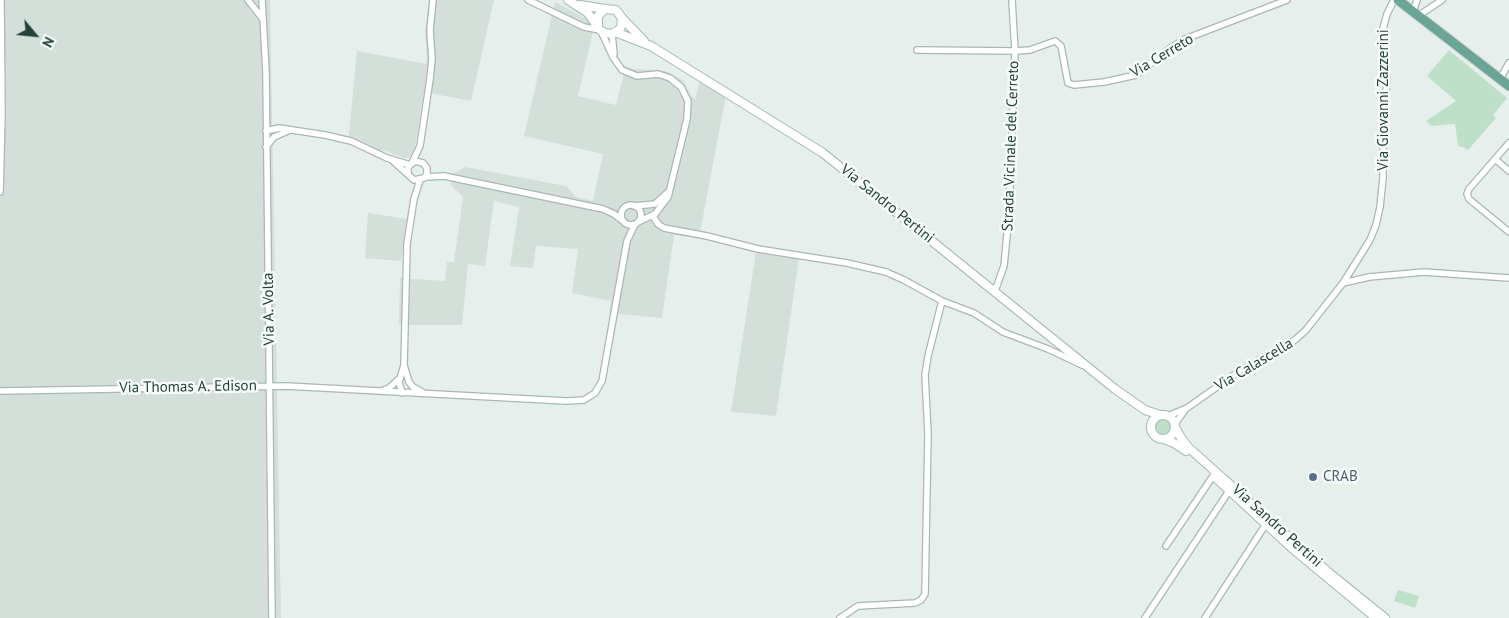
<!DOCTYPE html>
<html>
<head>
<meta charset="utf-8">
<style>
	body { margin:0 }
	#map { position:relative; width:1509px; height:618px; overflow:hidden; background:#e6efeb; font-family:"PT Sans",sans-serif }
	canvas { display:block }
	.north { position:absolute; left:10px; top:10px; width:50px; height:50px; -webkit-text-stroke:4px #f7fbf9; paint-order:stroke; rotate:118deg; font-size:14px; font-weight:700; line-height:20px; text-align:center; color:#24423a }
	.north::after { content:''; display:block; margin:auto; width:18px; height:22px; background:#24423a; clip-path:polygon(50% 0,100% 100%,50% 72%,0 100%) }
</style>
</head>
<body>
<div id="map">
<canvas width="1509" height="618"></canvas>
<div class="north">N</div>
</div>
<script>
const g = document.querySelector('canvas').getContext('2d');
g.lineJoin = 'round';
function fillPath(path, color) { g.fillStyle = color; g.fill(path, 'evenodd'); }
const shape = rows => new Path2D(rows.map(r => 'M' + r).join(''));
function stroke(path, color, width, dash) { g.strokeStyle = color; g.lineWidth = width; g.lineCap = dash ? 'butt' : 'round'; g.setLineDash(dash || []); g.stroke(path); }
function drawText(font, color, halo, rows, align = 'center') {
  g.font = font + ' "PT Sans",sans-serif'; g.lineWidth = 5; g.setLineDash([]); g.textBaseline = 'middle'; g.strokeStyle = halo; g.fillStyle = color; for (const [text, x, y, turn = 0] of rows) {
    g.save(); g.translate(x, y); g.rotate((+turn || 0) * Math.PI / 180); g.textAlign = isNaN(turn) ? turn : align; if (halo) g.strokeText(text, 0, 0); g.fillText(text, 0, 0); g.restore();
  }
}
const built = shape([
	[0,0,270,0,281,618,0,618],
	[429,0,494,0,471,101,424,92,414,153,408,158,404,158,383,150,379,159,348,144,357,51,427,64,425,29],
	[555,2,585,18,594,27,578,96,616,105,626,66,632,69,659,70,668,72,684,81,691,96,695,99,700,80,726,95,699,238,674,235,662,318,609,313,611,301,572,293,578,249,536,246,533,268,510,266,519,207,494,201,485,266,468,264,462,325,399,325,400,278,445,281,447,262,454,262,463,197,450,184,452,174,465,167,566,186,576,197,593,201,603,154,524,136],
	[368,213,407,219,401,261,365,258],
	[756,252,799,258,776,416,731,412]
]);
const green = shape([
	[1449,50,1507,98,1493,115,1496,118,1468,150,1463,147,1458,146,1455,124,1432,126,1426,121,1456,101,1427,76],
	'1154 427a9 9 0 1 1 18 0a9 9 0 1 1-18 0Z',
	[1398,590,1419,596,1415,608,1394,601]
]);
const minor = shape([
	[248,0,262,18],
	[262,0,266,72,272,618],
	[528,0,584,27,600,30],
	[1413,12,1417,0],
	[1418,16,1442,0],
	[601,31,613,57,622,70,637,76,658,74,670,78,681,87,688,101,687,119,668,197,655,214,638,222],
	[612,34,614,54],
	[917,50,1015,51,1030,50,1055,41,1061,46,1068,83,1074,85,1104,82,1136,75,1169,49,1185,39,1287,0],
	[1500,79,1509,63],
	[266,131,279,128,325,135,351,141,387,158,410,165],
	[1509,143,1469,189,1467,194,1469,199,1509,232],
	[266,147,274,137,290,130],
	[1495,159,1509,171],
	[393,161,414,180,424,178,427,174,427,168,423,163,415,161,408,167,408,173],
	[412,163,420,146,430,79,432,59,430,30,433,0],
	[425,177,444,176,603,209,614,214,623,221],
	[420,180,414,199,407,244,404,365,409,382,413,387,422,392],
	[0,192,2,114,1,0],
	'621 215a10 10 0 1 1 20 0a10 10 0 1 1-20 0Z',
	[634,206,655,204,667,193],
	[653,216,658,224,664,228,707,236,758,249,847,263,886,272,904,280,942,301,974,313,1003,332,1048,349,1082,365],
	[1343,283,1370,240,1376,225,1380,207,1383,178,1383,121,1387,81,1382,32,1387,14,1394,0],
	[995,291,1004,266,1009,214,1015,51,1012,0],
	[0,391,286,386,566,401,584,400,595,393,602,381,627,241,635,224],
	[381,391,389,388,400,378],
	[402,393,399,382,404,365],
	[1168,416,1187,408,1241,370,1295,340,1306,330,1343,283,1369,277,1424,272,1509,278],
	[1175,424,1185,410],
	[1166,546,1213,476],
	[840,618,858,606,915,603,921,600,925,594,928,433,925,375,928,356,942,301],
	[1145,618,1229,491],
	[1205,618,1266,524]
]);
const secondary = shape([
	[568,0,588,13,600,30,605,33,612,34,619,30,621,27,622,18,616,10,605,9,598,16,598,26],
	[580,5,605,9],
	[622,18,644,41],
	[615,32,651,46,823,153,1115,389,1145,410,1160,415],
	'1151 427a12 12 0 1 1 24 0a12 12 0 1 1-24 0Z',
	[1175,427,1181,438,1189,448,1328,572,1385,618],
	[1164,439,1174,443,1186,451],
	[1217,479,1293,549,1376,618]
]);
const primary = shape([
	[1398,0,1509,86]
]);
const markers = [
	[1313,477,5,"#5c6f8a"]
];
const streetNames = [
	["Via Cerreto",1162,56,-31],
	["Via Giovanni Zazzerini",1384,100,-90],
	["Strada Vicinale del Cerreto",1011,146,-88],
	["Via Sandro Pertini",887,204,39],
	["Via A. Volta",269,309,-91],
	["Via Calascella",1254,365,-31],
	["Via Thomas A. Edison",188,387,-1],
	["Via Sandro Pertini",1277,526,42]
];
const serviceNames = [
	["CRAB",1323,477]
];
fillPath(built, '#d4dfda');
fillPath(green, '#bfe0c8');
stroke(minor, '#a8b8b2', 8);
stroke(secondary, '#a4bbb3', 10);
stroke(primary, '#c2cac8', 11);
stroke(minor, '#fff', 5.5);
stroke(secondary, '#fff', 8);
stroke(primary, '#6aa596', 9);
for (const [x, y, r, color] of markers) { const dot = new Path2D(); dot.arc(x, y, r, 0, 2 * Math.PI); g.fillStyle = color; g.fill(dot); stroke(dot, '#f7fbf9', 2); }
drawText('15px', '#24423a', '#f7fbf9', streetNames);
drawText('15px', '#4e5e75', '#f7fbf9', serviceNames, 'left');
</script>
</body>
</html>
